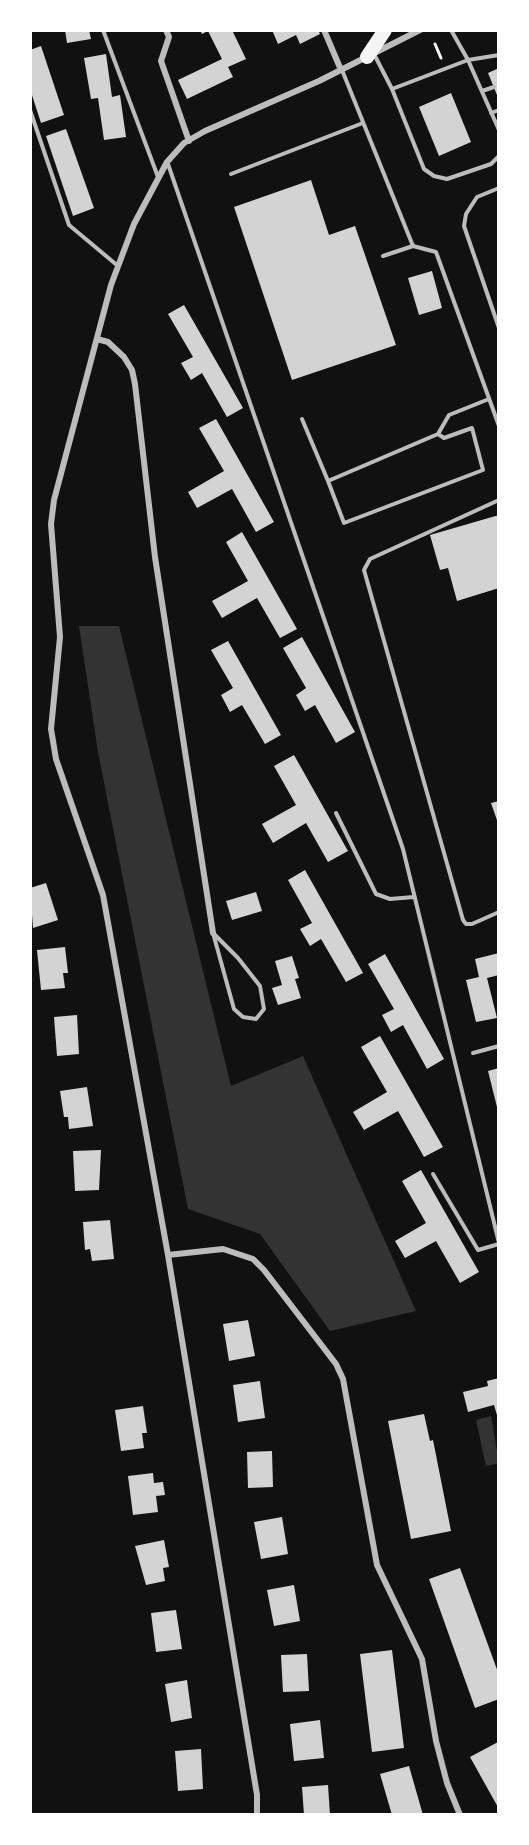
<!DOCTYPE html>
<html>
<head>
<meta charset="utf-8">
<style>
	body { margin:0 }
	#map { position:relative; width:529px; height:1845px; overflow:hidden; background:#111; font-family:Montserrat,sans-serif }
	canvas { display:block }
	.frame { position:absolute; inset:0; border:32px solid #fff; pointer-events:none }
</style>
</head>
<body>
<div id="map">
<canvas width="529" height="1845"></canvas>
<div class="frame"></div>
</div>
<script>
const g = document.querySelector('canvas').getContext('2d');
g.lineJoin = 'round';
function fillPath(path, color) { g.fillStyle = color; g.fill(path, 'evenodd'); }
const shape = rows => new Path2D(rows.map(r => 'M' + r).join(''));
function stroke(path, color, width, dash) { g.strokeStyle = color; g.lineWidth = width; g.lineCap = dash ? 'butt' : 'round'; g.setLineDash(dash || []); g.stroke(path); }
const water = shape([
	[79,626,119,626,231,1086,303,1056,416,1311,330,1331,260,1234,188,1209,98,752],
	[491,1416,499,1463,486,1466,476,1420]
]);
const building = shape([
	[65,30,89,30,91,39,67,43],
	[200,30,232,30,246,59,228,67,233,77,187,99,178,80,222,59,208,31,202,34],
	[272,30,318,30,320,34,300,44,296,35,278,44],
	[41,46,64,115,41,123,30,89,30,50],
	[106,54,112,97,120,95,126,137,104,140,98,98,91,99,84,58],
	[499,68,499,100,488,73],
	[451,93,471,142,439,156,419,107],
	[66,129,94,208,73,216,46,136],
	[311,180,329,235,355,226,396,345,292,380,234,207],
	[432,271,442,308,419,315,408,278],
	[184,305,243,408,227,417,202,373,191,380,181,363,193,357,168,314],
	[216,419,274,522,256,532,232,489,197,508,188,492,224,471,199,428],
	[499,515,499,588,457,601,448,568,440,570,430,535],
	[242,532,297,629,280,638,257,598,222,618,212,601,248,581,226,542],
	[302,637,355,732,336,743,315,705,305,711,296,695,306,688,283,648],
	[228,641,281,735,265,744,242,705,230,712,221,695,233,688,211,650],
	[294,755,348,851,328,862,306,823,273,843,262,824,296,805,274,766],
	[499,801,499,826,491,803],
	[305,870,363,973,346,982,321,939,310,946,300,929,312,923,288,880],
	[46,883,58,920,33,928,30,888],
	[256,892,262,911,232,920,226,901],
	[65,947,68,973,63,973,65,988,41,990,37,950],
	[499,953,499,975,487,978,497,1018,476,1022,466,980,479,977,475,959],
	[385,954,444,1059,427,1069,403,1025,391,1032,382,1015,394,1009,368,964],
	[292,956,299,978,295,979,301,998,278,1005,272,988,282,985,275,961],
	[77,1015,79,1054,57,1056,54,1017],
	[380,1036,443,1147,424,1157,398,1111,364,1130,353,1112,387,1092,361,1047],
	[499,1068,499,1111,498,1111,488,1071],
	[87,1087,93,1126,69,1129,68,1117,64,1117,60,1091],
	[101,1150,99,1190,75,1191,73,1151],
	[421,1170,479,1272,460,1283,436,1241,405,1258,395,1241,426,1223,402,1181],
	[110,1220,114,1259,92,1261,90,1249,85,1250,83,1222],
	[248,1320,255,1356,229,1361,223,1324],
	[499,1378,499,1422,494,1405,468,1412,463,1392,488,1386,487,1381],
	[260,1381,265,1418,238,1422,233,1385],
	[143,1406,147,1433,142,1433,144,1448,121,1451,115,1410],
	[424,1414,430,1441,433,1440,451,1531,411,1539,388,1421],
	[272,1451,273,1487,248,1488,247,1452],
	[153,1473,154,1483,163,1482,165,1495,156,1496,158,1512,133,1515,128,1476],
	[282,1517,288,1554,261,1559,254,1522],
	[164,1540,169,1567,163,1568,165,1581,146,1585,135,1546],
	[460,1568,499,1675,499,1699,475,1708,429,1579],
	[294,1585,300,1621,274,1626,267,1590],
	[176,1610,182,1649,156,1652,151,1613],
	[392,1650,404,1748,372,1752,360,1654],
	[307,1654,309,1691,283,1692,281,1655],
	[187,1680,192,1718,171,1722,165,1684],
	[320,1720,324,1758,294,1761,290,1724],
	[498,1742,499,1744,499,1809,470,1757],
	[201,1749,203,1789,178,1791,175,1751],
	[409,1766,423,1815,392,1815,380,1774],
	[328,1785,330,1815,304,1815,302,1787]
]);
const path = shape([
	[435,44,441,58]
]);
const service = shape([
	[103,30,158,177],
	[451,30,468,60,499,130],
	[374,54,392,89,468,60,499,55],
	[342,70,413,246,383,256],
	[392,89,424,169,434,176,447,179,491,164,499,156],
	[482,91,494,87],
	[30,110,69,225,118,266],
	[491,113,499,110],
	[168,164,403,849,499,1243],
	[231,174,363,123],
	[499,188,477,197,466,214,464,226,499,328],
	[413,246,436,252,499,426],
	[302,419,328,481,438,434,449,415,489,399],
	[328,481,344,523,483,470,472,428,444,438,438,434],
	[499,500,370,559,364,570,463,920,466,924,472,924,499,912],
	[336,813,376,894,390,899,414,897],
	[213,933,238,958,260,986,264,1009,256,1019,243,1017,234,1009,213,933],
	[473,1053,499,1046],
	[433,1174,478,1250,499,1244]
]);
const minor = shape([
	[166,30,169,37,161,61,189,141],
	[324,30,341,70],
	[97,339,108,342,124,357,132,370,135,384,155,557,213,933],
	[168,1255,223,1249,253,1259,264,1270,336,1364,343,1379,377,1565,422,1659,436,1741,447,1783,460,1815],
	[257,1815,257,1795,168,1255,103,895,56,759,51,729,60,637,51,524,54,500,111,285,134,224,167,162,184,143,205,131,319,81,420,30]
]);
const trunk = shape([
	[367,57,385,30]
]);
fillPath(water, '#333');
fillPath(building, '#d3d3d3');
stroke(path, '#f5f5f5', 3);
stroke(service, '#bcbcbc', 4);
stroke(minor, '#bcbcbc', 6);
stroke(trunk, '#f5f5f5', 14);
</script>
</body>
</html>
